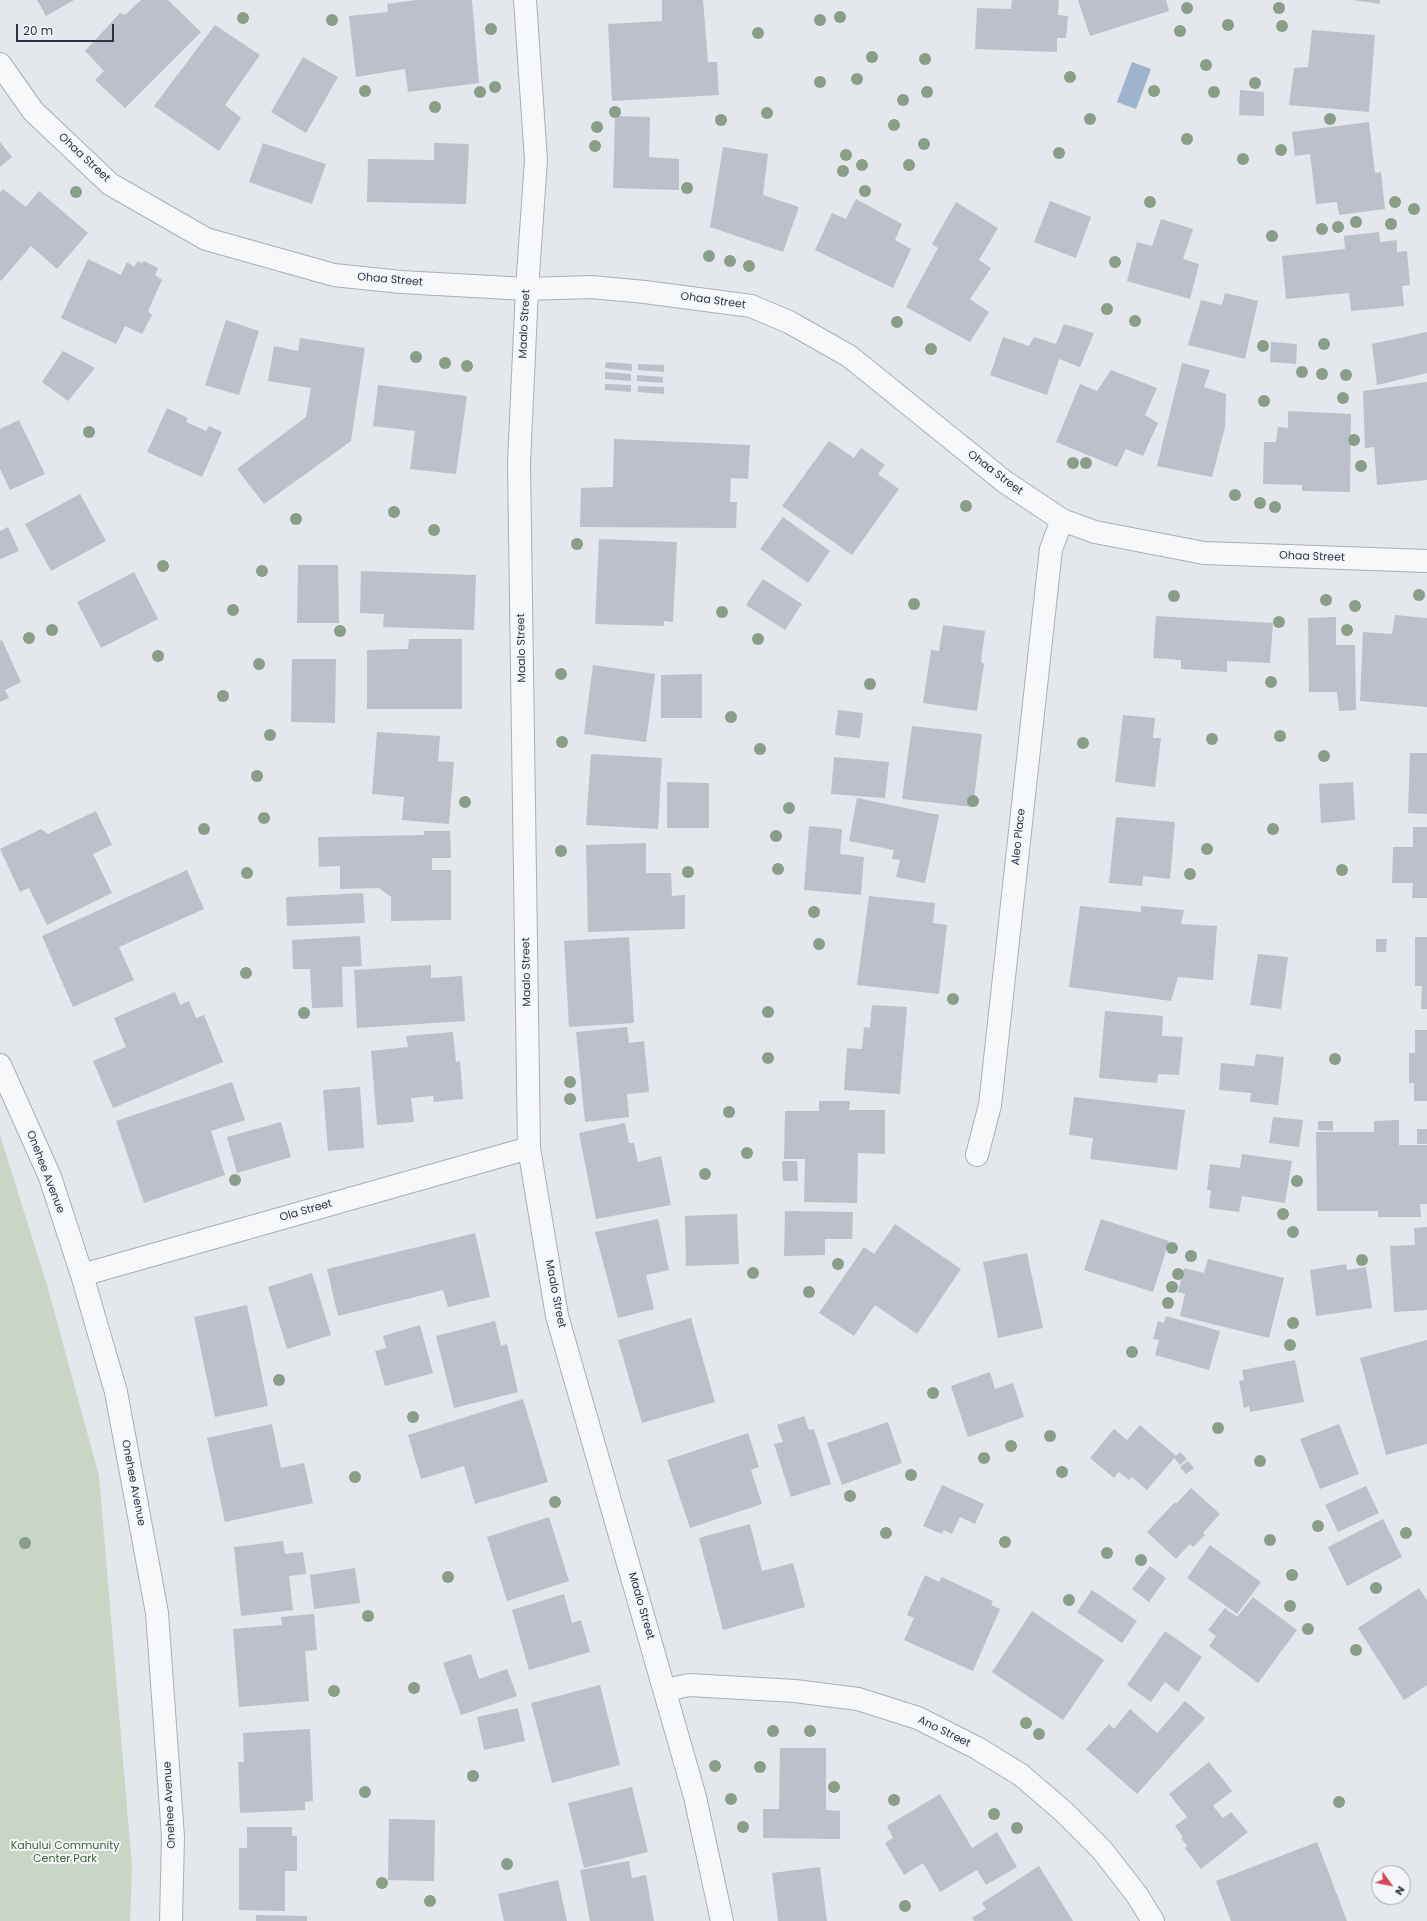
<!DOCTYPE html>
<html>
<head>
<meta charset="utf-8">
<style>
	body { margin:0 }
	#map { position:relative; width:1427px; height:1921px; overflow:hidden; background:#e4e7ec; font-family:Poppins,sans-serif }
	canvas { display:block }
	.north { position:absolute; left:1371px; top:1865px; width:40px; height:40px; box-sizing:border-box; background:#f4f6f9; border:1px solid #a4a8b1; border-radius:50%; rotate:123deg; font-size:11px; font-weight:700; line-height:16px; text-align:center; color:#2b3445 }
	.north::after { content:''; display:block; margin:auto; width:14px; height:18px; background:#d1495b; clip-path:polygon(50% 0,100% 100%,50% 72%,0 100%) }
	.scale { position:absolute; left:16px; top:24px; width:98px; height:18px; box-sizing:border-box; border:2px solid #2b3445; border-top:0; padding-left:5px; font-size:12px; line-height:14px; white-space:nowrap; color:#2b3445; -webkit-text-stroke:3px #f4f6f9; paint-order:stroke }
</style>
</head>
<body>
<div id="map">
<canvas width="1427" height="1921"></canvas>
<div class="north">N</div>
<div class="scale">20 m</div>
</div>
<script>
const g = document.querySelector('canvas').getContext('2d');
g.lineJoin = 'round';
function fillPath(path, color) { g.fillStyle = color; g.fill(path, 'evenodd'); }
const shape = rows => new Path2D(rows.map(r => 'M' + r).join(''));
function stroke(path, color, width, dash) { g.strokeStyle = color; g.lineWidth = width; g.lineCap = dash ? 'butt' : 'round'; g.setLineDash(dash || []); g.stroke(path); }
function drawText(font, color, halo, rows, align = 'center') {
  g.font = font + ' Poppins,sans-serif'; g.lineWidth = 4; g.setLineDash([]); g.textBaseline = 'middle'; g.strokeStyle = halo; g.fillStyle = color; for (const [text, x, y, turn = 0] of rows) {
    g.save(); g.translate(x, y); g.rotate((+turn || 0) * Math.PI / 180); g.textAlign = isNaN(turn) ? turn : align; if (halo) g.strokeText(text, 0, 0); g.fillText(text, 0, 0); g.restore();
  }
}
const green = shape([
	[0,1135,47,1285,99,1476,132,1867,130,1921,0,1921]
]);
const water = shape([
	[1132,62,1151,69,1136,109,1117,102]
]);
const building = shape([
	[37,0,74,0,46,16],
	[141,0,168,0,201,32,125,108,95,80,104,71,85,51,120,13,125,15],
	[416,0,472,0,479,83,408,92,405,69,356,77,349,16,388,12,387,4],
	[662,0,703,0,708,62,717,62,719,95,612,101,608,24,662,21],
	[1012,0,1059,0,1058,15,1068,16,1066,38,1057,38,1057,52,975,49,977,8,1011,9],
	[1078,0,1166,0,1169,11,1090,36],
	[1353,0,1380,0,1380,4],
	[215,25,260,55,225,105,241,118,219,151,154,106],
	[1312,30,1375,35,1369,112,1289,105,1294,68,1308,67],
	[303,57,338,77,306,133,271,112],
	[1240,90,1264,92,1264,116,1239,115],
	[615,116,650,117,649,157,679,159,679,190,613,188],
	[1369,122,1375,173,1381,172,1385,209,1339,215,1337,202,1316,204,1310,154,1295,156,1292,132],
	[0,142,12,157,0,167],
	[263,143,326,164,312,204,249,182],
	[434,143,469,144,466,204,367,202,368,159,434,160],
	[723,147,768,154,763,195,799,207,783,252,710,227],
	[3,189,26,207,39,191,88,233,57,269,31,246,1,281,0,280,0,192],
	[856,199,902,224,895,240,911,249,893,288,815,250,832,213,846,219],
	[1050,201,1091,217,1076,258,1034,242],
	[956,202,998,228,979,260,991,268,970,299,989,312,970,342,906,307,938,248,932,244],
	[1161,219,1193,229,1183,259,1199,264,1190,299,1127,281,1137,242,1152,246],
	[1379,232,1380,242,1397,240,1397,252,1407,251,1410,285,1402,286,1404,306,1351,311,1349,293,1286,299,1282,256,1345,249,1344,236],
	[88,259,121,275,127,262,134,267,138,261,142,263,144,261,158,268,155,275,162,280,148,311,152,315,142,334,125,326,116,344,61,318],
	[1225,293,1258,301,1245,359,1188,345,1201,300,1222,305],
	[226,320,259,331,239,395,205,385],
	[1064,324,1094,333,1080,367,1059,359,1047,395,990,375,1003,337,1029,346,1034,337,1056,344],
	[1427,332,1427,373,1377,385,1372,344],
	[300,338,365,348,351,441,264,504,237,469,306,417,311,388,268,381,274,346,298,351],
	[1271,342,1297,344,1296,364,1270,362],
	[63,351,95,368,68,401,42,382],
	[606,362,632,364,632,371,605,368],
	[1182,363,1210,370,1204,387,1226,394,1225,427,1212,477,1157,466],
	[638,364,664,365,664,372,638,370],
	[1111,370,1157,388,1145,415,1158,423,1143,456,1126,449,1117,467,1056,442,1080,384,1097,391],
	[605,372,631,374,631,381,605,379],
	[637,375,663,377,663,383,637,381],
	[1427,382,1427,480,1377,485,1374,447,1365,448,1363,391],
	[605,384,631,385,631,392,605,390],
	[378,385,467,396,456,474,410,469,415,431,373,426],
	[638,386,664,387,664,394,638,392],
	[167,408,188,418,186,422,206,431,209,426,222,432,202,477,147,452],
	[1288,411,1351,414,1350,492,1302,491,1302,485,1263,484,1264,442,1276,442,1278,427,1288,428],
	[19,420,45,474,10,490,0,469,0,429],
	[614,439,750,445,748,479,731,478,730,502,737,502,736,528,580,527,581,488,613,487],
	[829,441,854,458,861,448,885,465,878,474,899,489,852,555,782,506],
	[80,494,106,541,51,571,25,524],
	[783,517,830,551,808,583,760,549],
	[8,527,19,551,0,559,0,531],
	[599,539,677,542,673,622,664,621,664,626,595,624],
	[298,565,338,565,339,623,297,623],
	[361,571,476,575,474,630,383,627,384,614,360,613],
	[134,572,158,619,101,648,77,602],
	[763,579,802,604,785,630,746,605],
	[1395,615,1427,618,1427,707,1360,701,1363,632,1392,634],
	[1156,616,1273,623,1270,663,1227,661,1227,672,1181,669,1181,660,1153,658],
	[1336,617,1336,645,1355,645,1356,710,1339,711,1337,692,1309,692,1308,618],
	[943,625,985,631,981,661,984,664,977,711,923,703,931,650,939,651],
	[409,639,462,639,462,709,367,709,367,650,408,649],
	[2,640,21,682,5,690,9,698,0,702,0,641],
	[292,659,336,659,335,723,291,722],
	[593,665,655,674,646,742,584,734],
	[702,674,702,718,661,718,661,675],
	[838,710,863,713,860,738,835,735],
	[1123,715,1155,718,1153,738,1161,738,1155,787,1115,782],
	[912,726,982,734,973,807,902,799],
	[377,732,440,736,438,761,454,762,449,824,402,820,404,797,372,794],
	[1410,753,1427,753,1427,814,1408,813],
	[591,754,662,758,658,829,586,825],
	[834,757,889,762,885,798,831,794],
	[667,782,709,783,709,828,667,828],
	[1353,782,1355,820,1321,823,1319,784],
	[857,798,939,815,925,883,896,877,900,860,892,859,894,850,849,841],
	[96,811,112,845,93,854,112,893,47,925,29,888,20,892,0,849,41,829,48,834],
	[1116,817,1175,822,1170,879,1143,876,1142,886,1109,883],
	[809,826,842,829,840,854,864,857,861,895,804,890],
	[1413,827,1427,827,1427,898,1412,898,1413,883,1392,883,1393,847,1413,847],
	[424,831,450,831,451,858,432,858,432,870,451,870,451,920,391,921,391,897,379,888,340,889,340,866,319,867,318,837,424,835],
	[646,843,646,873,671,873,672,896,685,895,685,929,588,932,586,845],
	[187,870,204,909,119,947,134,980,73,1007,42,936],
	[363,893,365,923,287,926,286,897],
	[869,896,935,903,933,923,947,925,939,994,857,985],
	[1080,906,1141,912,1141,906,1184,910,1181,924,1217,926,1213,980,1178,977,1171,1001,1069,987],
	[360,936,362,966,342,967,343,1007,312,1008,310,969,293,969,292,940],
	[629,937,634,1023,569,1027,564,941],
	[1415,937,1427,937,1427,1009,1421,1009,1422,986,1415,986],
	[1376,939,1387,939,1386,952,1376,952],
	[1258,954,1288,957,1281,1009,1250,1005],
	[431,965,431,978,462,976,465,1021,357,1028,354,970],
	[175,992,180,1005,189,1001,196,1018,204,1015,223,1062,113,1108,93,1061,126,1047,114,1018],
	[872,1005,907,1007,900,1094,844,1090,847,1048,862,1049,864,1027,870,1028],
	[1105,1011,1163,1016,1162,1036,1183,1037,1179,1075,1158,1074,1157,1083,1099,1078],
	[627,1027,629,1043,644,1041,649,1092,627,1094,629,1117,585,1122,576,1032],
	[1415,1030,1427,1030,1427,1101,1414,1101,1414,1083,1409,1083,1409,1053,1415,1053],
	[453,1032,456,1062,460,1061,463,1099,434,1102,433,1096,411,1098,414,1122,377,1125,371,1051,408,1047,406,1036],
	[1256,1054,1284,1057,1278,1105,1250,1102,1251,1093,1219,1090,1221,1063,1254,1066],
	[232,1082,245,1120,211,1131,225,1175,144,1203,116,1121],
	[360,1087,364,1148,328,1151,323,1090],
	[1074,1097,1185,1110,1177,1170,1090,1159,1093,1138,1069,1135],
	[819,1101,850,1101,849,1110,885,1110,885,1154,858,1153,857,1203,804,1202,805,1159,784,1159,785,1111,819,1111],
	[1273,1117,1303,1120,1299,1147,1269,1143],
	[1399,1120,1399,1145,1427,1145,1427,1204,1420,1204,1421,1217,1378,1217,1378,1211,1317,1211,1316,1132,1374,1132,1374,1121],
	[1318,1121,1333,1121,1333,1131,1318,1130],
	[281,1122,291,1157,237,1173,227,1137],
	[625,1123,629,1143,634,1143,638,1162,661,1156,671,1205,596,1219,579,1133],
	[1417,1129,1427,1129,1427,1144,1417,1144],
	[1242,1154,1292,1161,1285,1203,1242,1196,1239,1212,1209,1208,1211,1190,1207,1190,1210,1164,1240,1168],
	[782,1161,797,1161,798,1181,783,1181],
	[785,1211,853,1212,852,1239,825,1239,825,1255,784,1256],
	[737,1214,739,1264,686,1266,685,1216],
	[658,1219,669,1270,646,1275,654,1309,618,1318,595,1232],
	[1101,1219,1169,1241,1153,1292,1084,1270],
	[895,1224,961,1269,917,1334,875,1305,854,1336,819,1313,864,1247,874,1254],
	[1427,1227,1427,1310,1394,1312,1390,1246,1415,1245,1414,1228],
	[475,1233,490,1297,448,1307,443,1290,338,1316,327,1269],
	[1027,1253,1043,1328,998,1338,983,1262],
	[1208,1259,1284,1278,1269,1338,1180,1316,1185,1294,1178,1292,1184,1268,1204,1273],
	[1346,1264,1347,1270,1366,1267,1372,1308,1316,1316,1310,1270],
	[312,1273,331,1335,287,1349,268,1287],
	[247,1305,268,1406,215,1417,194,1317],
	[1166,1316,1220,1331,1209,1370,1155,1355,1159,1340,1153,1339,1158,1321,1164,1323],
	[691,1318,715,1402,642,1423,618,1340],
	[495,1321,501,1346,507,1344,518,1392,454,1408,436,1336],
	[420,1325,433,1373,385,1386,375,1351,386,1348,383,1336],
	[1427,1340,1427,1444,1386,1455,1360,1358],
	[1295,1360,1304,1402,1250,1412,1249,1406,1244,1408,1239,1381,1244,1380,1242,1370],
	[990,1372,995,1389,1013,1383,1024,1417,968,1437,951,1386],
	[523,1399,548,1482,475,1504,464,1466,421,1479,408,1435],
	[804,1416,809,1430,814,1429,831,1484,791,1497,774,1444,783,1442,777,1425],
	[888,1422,902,1463,842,1485,827,1443],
	[272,1424,281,1468,304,1463,313,1503,225,1522,207,1438],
	[1339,1424,1359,1474,1320,1489,1300,1439],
	[1140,1425,1176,1456,1147,1490,1132,1477,1129,1480,1119,1472,1114,1478,1090,1458,1114,1429,1127,1440],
	[748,1433,759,1467,751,1470,762,1504,690,1528,667,1460],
	[1180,1452,1187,1459,1180,1465,1174,1458],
	[1188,1461,1194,1468,1186,1474,1180,1467],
	[942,1485,984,1504,975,1524,960,1517,952,1534,944,1530,942,1534,923,1526],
	[1366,1486,1379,1513,1338,1532,1325,1505],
	[1191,1488,1220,1514,1203,1533,1205,1535,1193,1547,1190,1544,1176,1559,1147,1532,1175,1502,1176,1504],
	[549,1517,569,1581,507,1601,487,1537],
	[1383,1519,1402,1557,1347,1586,1328,1547],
	[750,1524,762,1571,793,1563,805,1607,723,1630,699,1538],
	[283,1541,285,1554,303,1552,306,1574,289,1576,293,1610,241,1616,234,1547],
	[1210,1545,1261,1582,1237,1614,1187,1578],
	[1150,1566,1166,1578,1149,1602,1132,1589],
	[355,1568,360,1603,314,1609,310,1575],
	[925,1575,939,1582,942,1577,993,1601,991,1605,1000,1609,973,1671,904,1640,914,1618,907,1615],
	[1419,1588,1427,1600,1427,1685,1404,1700,1358,1628],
	[1092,1590,1137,1621,1122,1643,1077,1612],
	[564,1594,572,1623,581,1620,590,1652,529,1670,512,1610],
	[1253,1597,1297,1630,1258,1683,1209,1646,1216,1636,1208,1630,1225,1608,1237,1617],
	[1032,1611,1104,1660,1063,1720,992,1672],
	[314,1614,317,1650,305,1651,309,1701,239,1707,233,1629,282,1625,281,1617],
	[1165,1631,1202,1657,1178,1692,1165,1682,1151,1702,1127,1685],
	[471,1654,479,1679,507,1669,517,1696,461,1715,443,1663],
	[600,1685,620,1765,552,1783,531,1703],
	[1185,1701,1205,1718,1137,1794,1086,1749,1109,1724,1114,1729,1130,1709,1157,1733],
	[518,1708,525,1741,484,1750,477,1717],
	[310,1729,313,1801,305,1802,305,1810,240,1813,238,1762,244,1762,243,1733],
	[780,1748,826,1748,826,1810,840,1811,840,1839,763,1838,763,1809,779,1809],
	[1209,1762,1232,1791,1213,1806,1223,1818,1231,1812,1248,1832,1201,1869,1185,1848,1187,1846,1181,1838,1183,1837,1175,1826,1187,1817,1169,1794],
	[632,1787,648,1852,584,1868,568,1803],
	[940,1794,972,1848,997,1832,1017,1867,986,1885,977,1870,940,1892,923,1863,904,1875,885,1843,893,1838,887,1826],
	[389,1819,435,1820,434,1881,388,1880],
	[247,1827,292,1827,292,1836,297,1836,297,1871,285,1871,285,1911,239,1910,239,1848,247,1848],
	[1317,1842,1347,1921,1231,1921,1216,1881],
	[629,1861,632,1878,646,1875,654,1921,590,1921,580,1870],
	[1039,1866,1073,1921,974,1921,972,1918,986,1909,982,1903],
	[820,1867,827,1921,778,1921,772,1873],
	[558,1880,567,1921,504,1921,498,1894],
	[256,1915,307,1916,307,1921,256,1921]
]);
const minor = shape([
	[525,0,536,160,527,289,519,463,529,1148,557,1316,695,1797,722,1921],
	[0,64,33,111,110,184,206,239,334,275,401,282,527,289,591,287,645,292,751,306,789,322,849,356,1005,482,1062,520,1095,532,1204,553,1427,561],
	[0,1065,50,1177,82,1275,116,1392,157,1613,173,1837,171,1921],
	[977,1155,990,1105,1051,549,1062,520],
	[82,1275,529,1148],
	[665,1690,689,1685,795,1691,858,1699,918,1718,977,1748,1021,1775,1064,1812,1102,1850,1137,1895,1153,1921]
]);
const trees = [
	[1187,8],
	[1279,8],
	[840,17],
	[243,18],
	[332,20],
	[820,20],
	[1228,25],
	[1282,26],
	[491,29],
	[1180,31],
	[758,33],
	[872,57],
	[925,59],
	[1206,65],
	[1070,77],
	[857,79],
	[820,82],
	[1255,83],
	[495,87],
	[365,91],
	[1154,91],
	[480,92],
	[927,92],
	[1214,92],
	[903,100],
	[435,107],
	[615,112],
	[767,113],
	[1090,119],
	[1330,119],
	[721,120],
	[894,125],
	[597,127],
	[1187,139],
	[924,144],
	[595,146],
	[1281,150],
	[1059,153],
	[846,155],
	[1243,159],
	[862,165],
	[909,165],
	[843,171],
	[687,188],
	[865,191],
	[76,192],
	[1150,202],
	[1395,202],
	[1414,209],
	[1356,222],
	[1391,224],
	[1338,227],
	[1322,229],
	[1272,236],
	[709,256],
	[730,261],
	[1115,262],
	[749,266],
	[1107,309],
	[1135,321],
	[897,322],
	[1324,344],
	[1263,346],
	[931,349],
	[416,357],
	[445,363],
	[467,366],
	[1302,372],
	[1322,374],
	[1346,375],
	[1343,398],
	[1264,401],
	[89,432],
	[1354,440],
	[1073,463],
	[1086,463],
	[1361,466],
	[1235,495],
	[1260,503],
	[966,506],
	[1275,507],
	[394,512],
	[296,519],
	[434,530],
	[577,544],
	[163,566],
	[262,571],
	[1419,595],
	[1174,596],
	[1326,600],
	[914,604],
	[1355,606],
	[233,610],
	[722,612],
	[1279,622],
	[52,630],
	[1347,630],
	[340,631],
	[29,638],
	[758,639],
	[158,656],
	[259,664],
	[561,674],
	[1271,682],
	[870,684],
	[223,696],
	[731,717],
	[270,735],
	[1280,736],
	[1212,739],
	[562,742],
	[1083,743],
	[760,749],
	[1324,756],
	[257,776],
	[973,801],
	[465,802],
	[789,808],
	[264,818],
	[204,829],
	[1273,829],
	[776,836],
	[1207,849],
	[561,851],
	[778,869],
	[1342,870],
	[688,872],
	[247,873],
	[1190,874],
	[814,912],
	[819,944],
	[246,973],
	[953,999],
	[768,1012],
	[304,1013],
	[768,1058],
	[1335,1059],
	[570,1082],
	[570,1099],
	[729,1112],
	[747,1153],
	[705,1174],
	[235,1180],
	[1297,1181],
	[1283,1214],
	[1293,1232],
	[1172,1248],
	[1191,1256],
	[1362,1260],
	[838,1264],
	[753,1273],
	[1178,1274],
	[1172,1287],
	[809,1292],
	[1168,1303],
	[1293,1323],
	[1290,1345],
	[1132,1352],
	[279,1380],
	[933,1393],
	[413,1417],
	[1218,1428],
	[1050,1436],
	[1011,1446],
	[984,1458],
	[1260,1461],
	[1062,1472],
	[911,1475],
	[355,1477],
	[850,1496],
	[555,1502],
	[1318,1526],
	[886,1533],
	[1406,1533],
	[1270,1540],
	[1005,1542],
	[25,1543],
	[1107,1553],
	[1141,1560],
	[1292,1575],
	[448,1577],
	[1376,1588],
	[1069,1600],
	[1290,1606],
	[368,1616],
	[1308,1629],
	[1356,1650],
	[414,1688],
	[334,1691],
	[1026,1723],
	[773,1731],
	[810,1731],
	[1039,1734],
	[715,1766],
	[760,1767],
	[473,1776],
	[834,1787],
	[365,1792],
	[731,1799],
	[894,1800],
	[1339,1802],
	[994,1814],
	[743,1827],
	[1017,1828],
	[507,1864],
	[382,1883],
	[430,1901],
	[905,1906]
];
const streetNames = [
	["Ohaa Street",84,158,43],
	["Ohaa Street",390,280,5],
	["Ohaa Street",713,301,8],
	["Maalo Street",525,324,-87],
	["Ohaa Street",995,473,37],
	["Ohaa Street",1312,557,2],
	["Maalo Street",522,648,-91],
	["Aleo Place",1019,837,-84],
	["Maalo Street",527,972,-91],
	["Onehee Avenue",45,1172,69],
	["Ola Street",306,1211,-16],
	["Maalo Street",555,1294,79],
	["Onehee Avenue",133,1483,79],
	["Maalo Street",641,1606,74],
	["Ano Street",944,1732,26],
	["Onehee Avenue",170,1805,-93]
];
const parkNames = [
	["Kahului Community",65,1846],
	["Center Park",65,1859]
];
fillPath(green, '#c9d6c5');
fillPath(water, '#9fb4cc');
fillPath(building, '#bbc0ca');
stroke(minor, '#a9aeb7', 24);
stroke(minor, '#f7f8fa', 22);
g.fillStyle = '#899d89';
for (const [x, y] of trees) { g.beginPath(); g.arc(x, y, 6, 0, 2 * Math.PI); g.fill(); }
drawText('11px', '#2b3445', '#f4f6f9', streetNames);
drawText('11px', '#3f6138', '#f4f6f9', parkNames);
</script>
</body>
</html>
